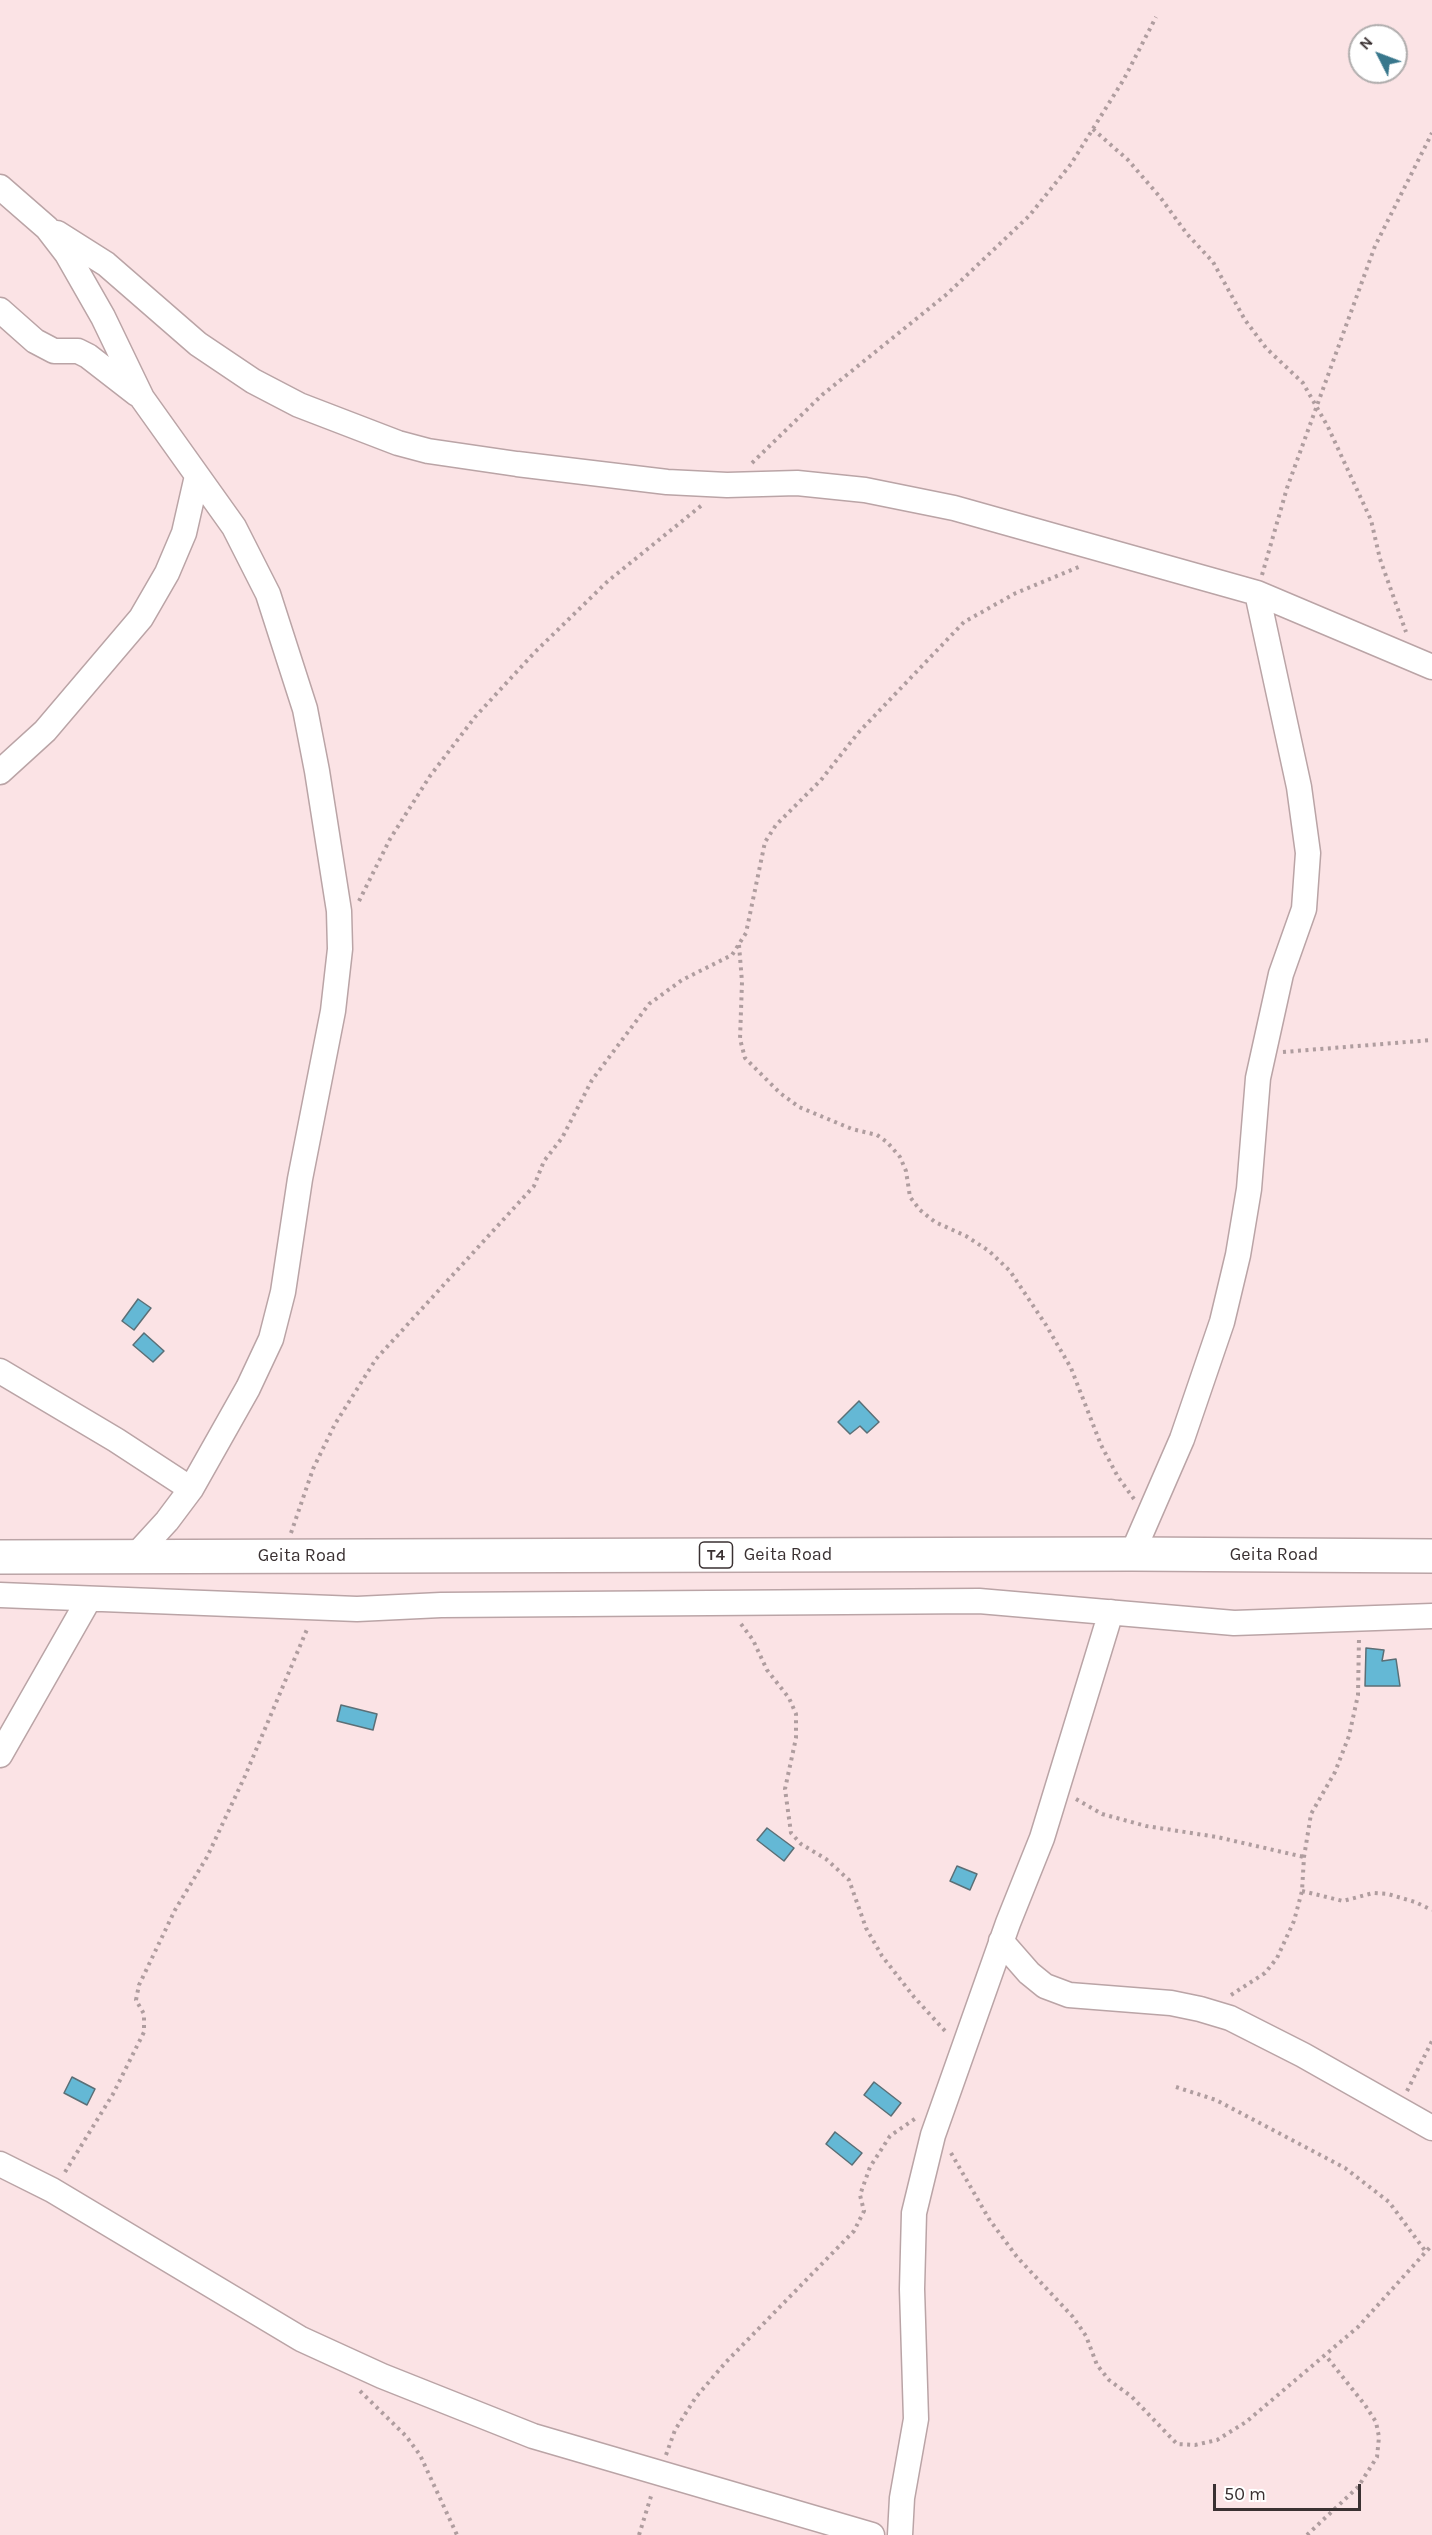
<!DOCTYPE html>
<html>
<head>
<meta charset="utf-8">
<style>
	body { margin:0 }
	#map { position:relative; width:1432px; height:2535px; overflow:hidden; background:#fbe3e5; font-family:Karla,sans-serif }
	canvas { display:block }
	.north { position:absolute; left:1348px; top:24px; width:60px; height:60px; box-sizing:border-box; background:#fff; border:2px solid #b0adad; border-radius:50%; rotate:312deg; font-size:16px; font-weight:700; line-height:24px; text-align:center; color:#3a3132 }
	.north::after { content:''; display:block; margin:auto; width:21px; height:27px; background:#38778c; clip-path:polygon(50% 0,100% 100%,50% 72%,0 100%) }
	.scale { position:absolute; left:1213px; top:2484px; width:148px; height:27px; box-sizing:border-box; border:3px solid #3a3132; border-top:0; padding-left:8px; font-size:18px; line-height:21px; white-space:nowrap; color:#3a3132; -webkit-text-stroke:4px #fff; paint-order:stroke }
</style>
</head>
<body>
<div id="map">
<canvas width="1432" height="2535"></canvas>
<div class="north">N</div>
<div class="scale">50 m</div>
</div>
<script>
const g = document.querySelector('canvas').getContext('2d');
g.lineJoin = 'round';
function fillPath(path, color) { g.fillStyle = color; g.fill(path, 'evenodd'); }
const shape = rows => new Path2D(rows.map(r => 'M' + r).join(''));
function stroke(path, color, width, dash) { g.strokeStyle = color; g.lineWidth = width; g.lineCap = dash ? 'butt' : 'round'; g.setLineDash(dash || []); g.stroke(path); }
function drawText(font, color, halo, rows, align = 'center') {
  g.font = font + ' Karla,sans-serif'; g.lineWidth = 4.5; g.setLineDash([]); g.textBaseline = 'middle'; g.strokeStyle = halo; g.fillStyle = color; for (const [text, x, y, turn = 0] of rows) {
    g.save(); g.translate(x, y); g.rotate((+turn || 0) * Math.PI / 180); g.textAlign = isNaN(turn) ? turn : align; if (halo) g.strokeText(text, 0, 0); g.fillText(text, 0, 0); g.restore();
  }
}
const building = shape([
	[138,1299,151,1308,134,1330,122,1321,138,1299],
	[144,1333,164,1351,153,1362,133,1345,144,1333],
	[859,1401,879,1422,867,1433,860,1426,850,1434,838,1422,859,1401],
	[1366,1648,1384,1650,1382,1661,1396,1659,1400,1686,1365,1686,1366,1648],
	[341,1705,377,1714,373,1730,337,1721,341,1705],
	[767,1828,794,1848,784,1861,757,1840,767,1828],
	[957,1866,977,1874,970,1890,950,1881,957,1866],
	[72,2077,95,2089,87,2105,64,2093,72,2077],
	[874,2082,901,2103,891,2116,864,2095,874,2082],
	[835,2132,862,2153,852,2165,826,2144,835,2132]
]);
const path = shape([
	[1093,129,1128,160,1160,197,1187,234,1213,262,1245,320,1266,348,1303,383,1328,427,1371,520,1380,559,1406,632],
	[752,463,822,395,947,294,1029,216,1071,164,1124,79,1156,17],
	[1262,575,1287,488,1375,246,1432,133],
	[359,901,390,839,430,776,475,717,535,652,608,581,702,505],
	[739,945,742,982,740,1039,745,1058,780,1093,799,1107,852,1129,877,1135,887,1142,900,1157,906,1171,910,1197,920,1210,935,1222,966,1236,989,1251,1010,1271,1046,1325,1071,1368,1101,1445,1118,1477,1134,1499],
	[1283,1052,1432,1040],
	[291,1533,313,1469,335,1424,376,1359,534,1186,544,1161,562,1138,592,1080,649,1004,682,980,732,955,746,933,765,842,776,825,821,780,858,733,964,622,1016,593,1081,566],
	[741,1624,753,1640,767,1670,789,1698,796,1714,796,1738,785,1789,791,1833,801,1844,826,1859,849,1880,866,1928,882,1956,914,1997,946,2032],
	[1076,1799,1102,1814,1146,1826,1217,1837,1304,1857],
	[1302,1891,1343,1901,1373,1893,1388,1894,1415,1902,1432,1910],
	[1231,1995,1265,1973,1277,1958,1294,1921,1302,1891,1304,1857,1311,1814,1335,1772,1349,1736,1358,1695,1359,1638],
	[1176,2087,1216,2100,1345,2168,1389,2202,1426,2252],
	[1407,2091,1432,2041],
	[951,2153,989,2219,1017,2257,1073,2317,1086,2336,1097,2365,1109,2380,1132,2397,1177,2444,1195,2445,1217,2440,1246,2422,1358,2327,1432,2245],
	[65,2172,113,2094,144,2032,144,2014,136,2000,139,1985,175,1910,207,1857,245,1776,308,1627],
	[360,2391,406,2436,420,2455,457,2535],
	[666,2455,675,2430,696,2397,726,2362,854,2231,864,2211,860,2195,870,2167,890,2136,916,2118],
	[639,2535,652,2493],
	[1307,2535,1358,2487,1377,2457,1379,2437,1376,2422,1365,2405,1326,2356]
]);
const minor = shape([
	[0,187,47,228,67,254,103,317,142,398,234,527,268,594,305,709,317,771,339,911,340,949,333,1011,300,1179,283,1292,271,1339,248,1388,191,1489,167,1521,135,1556],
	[57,233,106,264,198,344,253,381,299,405,398,443,428,451,517,464,667,482,727,485,797,483,865,490,954,508,1257,593,1432,667],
	[0,310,35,341,54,351,78,351,88,356,137,394],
	[0,772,45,731,141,618,167,573,184,533,197,476],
	[0,1371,116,1440,191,1489],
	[1132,1554,1182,1439,1222,1322,1238,1255,1249,1189,1258,1078,1281,974,1304,909,1308,853,1299,787,1257,593],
	[0,1595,357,1609,441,1605,979,1601,1234,1623,1432,1616],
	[0,1755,89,1599],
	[1001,1941,1029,1973,1045,1986,1069,1995,1171,2003,1200,2009,1230,2018,1303,2055,1432,2128],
	[0,2164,52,2190,301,2339,382,2376,533,2436,872,2535],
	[900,2535,902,2498,916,2419,912,2289,914,2213,933,2135,1008,1923,1042,1838,1111,1612]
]);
const highway = shape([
	[0,1557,1132,1554,1432,1556]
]);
const shields = [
	[716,1555,33]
];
const shieldNames = [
	["T4",716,1555]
];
const streetNames = [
	["Geita Road",788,1555],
	["Geita Road",1274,1555],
	["Geita Road",302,1556]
];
fillPath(building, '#64b8d5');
stroke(building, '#5b6f76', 1.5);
stroke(minor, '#baa4a6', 27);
stroke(highway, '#baa4a6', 36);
stroke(path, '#af9d9f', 4, [3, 4.5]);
stroke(minor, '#fff', 24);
stroke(highway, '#fff', 33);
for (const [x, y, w] of shields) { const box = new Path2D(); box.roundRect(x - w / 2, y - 13, w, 26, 4.5); g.fillStyle = '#fff'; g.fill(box); stroke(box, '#3a3132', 1.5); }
drawText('bold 16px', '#3a3132', null, shieldNames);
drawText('18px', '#3a3132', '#fff', streetNames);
</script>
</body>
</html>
